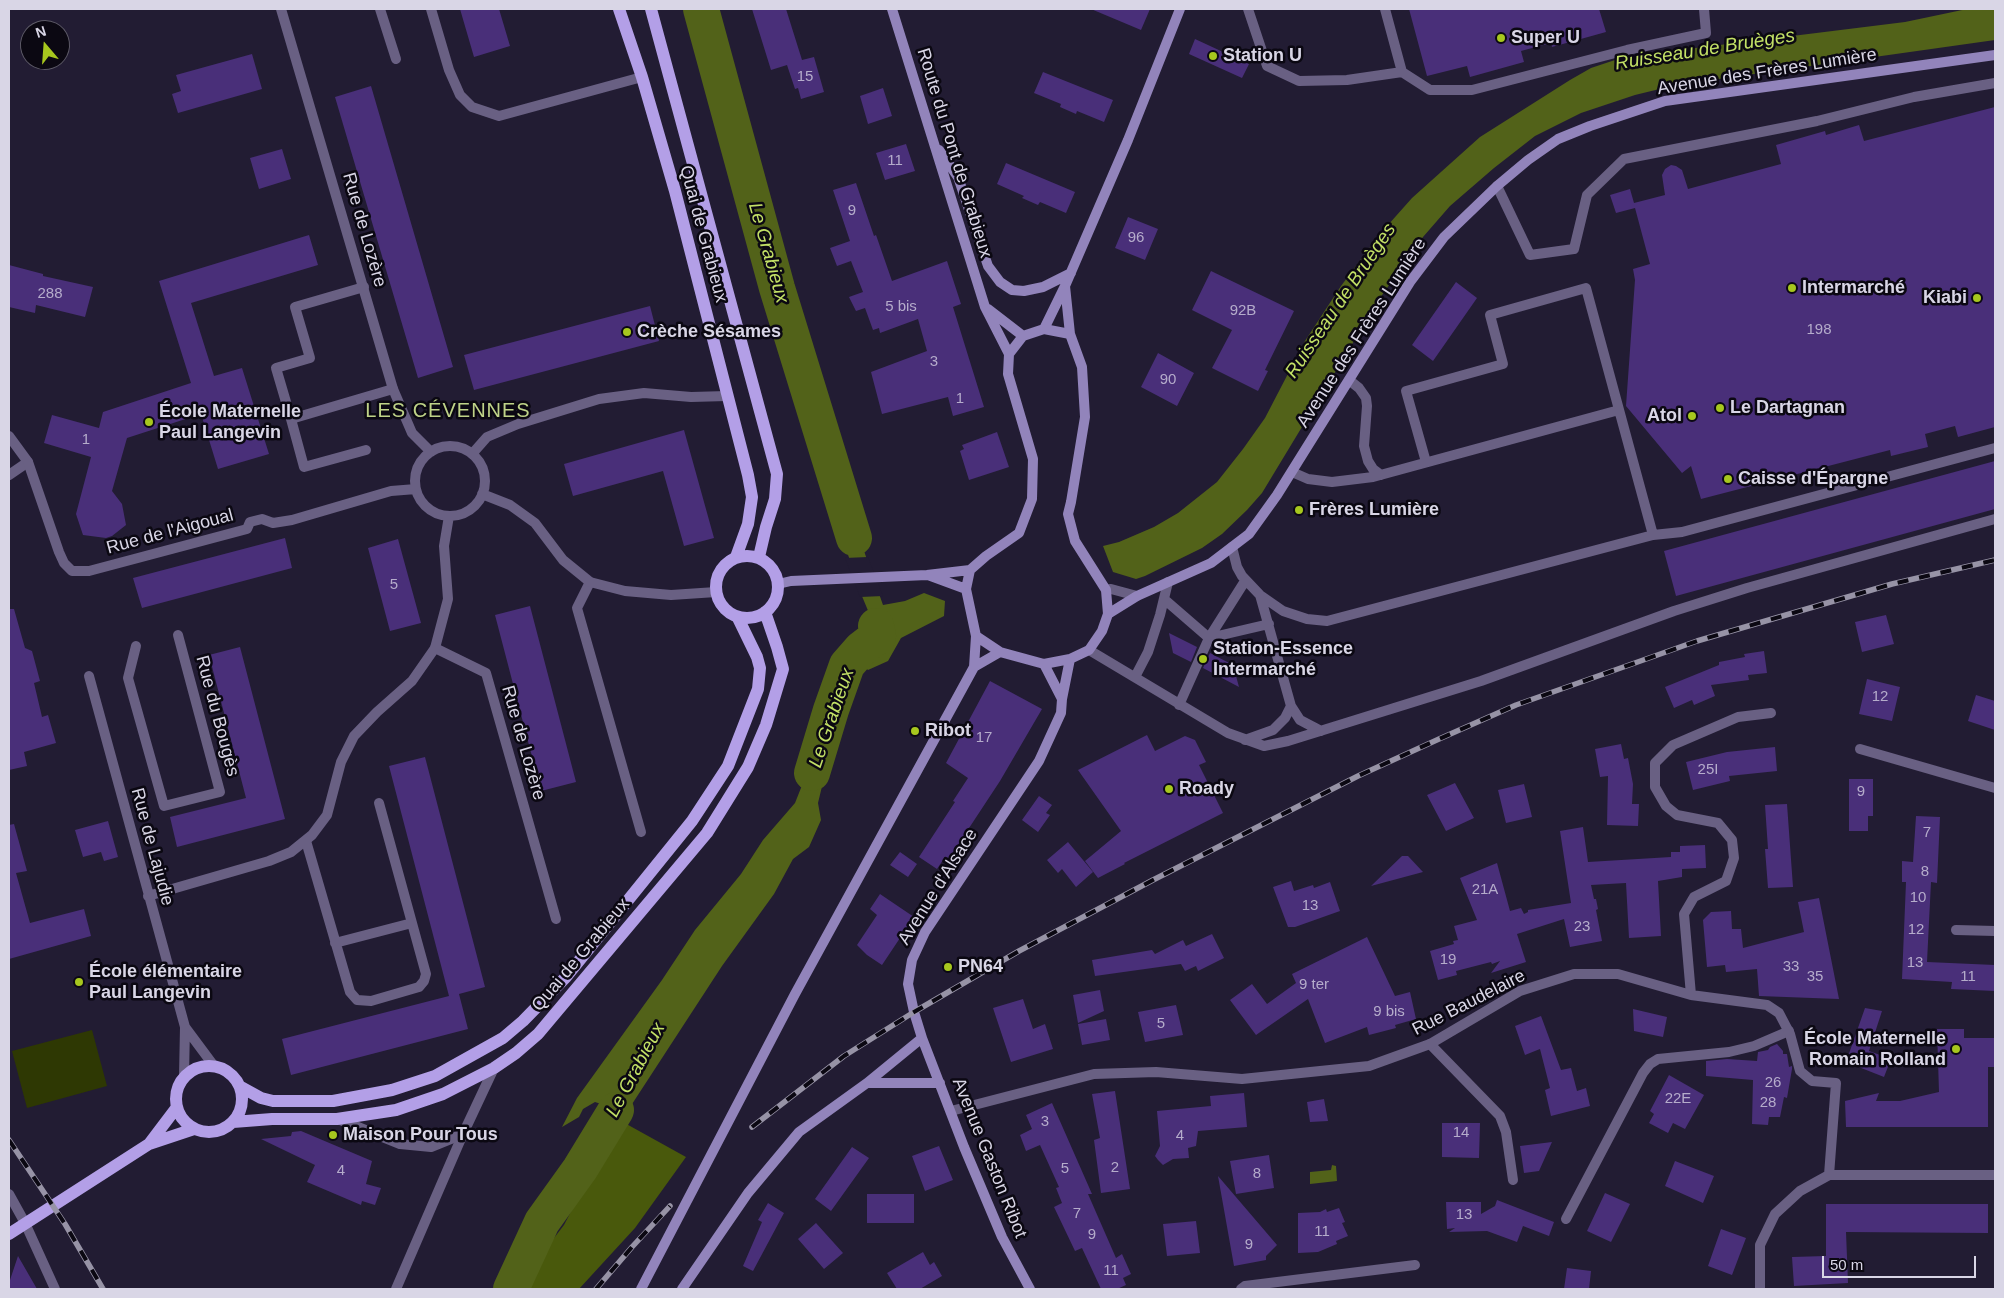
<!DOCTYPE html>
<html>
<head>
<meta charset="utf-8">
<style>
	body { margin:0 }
	#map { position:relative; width:2004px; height:1298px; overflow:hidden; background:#221c33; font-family:Arial,sans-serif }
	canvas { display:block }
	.frame { position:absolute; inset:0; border:10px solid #d9d6e6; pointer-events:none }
	.north { position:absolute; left:20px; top:20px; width:50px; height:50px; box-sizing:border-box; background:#0b0812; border:1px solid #5d5a67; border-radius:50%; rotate:342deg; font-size:14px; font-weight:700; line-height:20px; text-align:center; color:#d9d6e6 }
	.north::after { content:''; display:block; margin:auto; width:18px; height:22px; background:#a7c71e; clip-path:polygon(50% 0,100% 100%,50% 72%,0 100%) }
	.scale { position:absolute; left:1822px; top:1256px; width:154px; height:22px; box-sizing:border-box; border:2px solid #d9d6e6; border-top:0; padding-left:6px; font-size:15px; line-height:18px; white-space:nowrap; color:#d9d6e6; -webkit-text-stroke:4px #0b0812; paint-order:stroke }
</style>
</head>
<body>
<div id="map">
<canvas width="2004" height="1298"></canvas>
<div class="frame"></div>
<div class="north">N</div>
<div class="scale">50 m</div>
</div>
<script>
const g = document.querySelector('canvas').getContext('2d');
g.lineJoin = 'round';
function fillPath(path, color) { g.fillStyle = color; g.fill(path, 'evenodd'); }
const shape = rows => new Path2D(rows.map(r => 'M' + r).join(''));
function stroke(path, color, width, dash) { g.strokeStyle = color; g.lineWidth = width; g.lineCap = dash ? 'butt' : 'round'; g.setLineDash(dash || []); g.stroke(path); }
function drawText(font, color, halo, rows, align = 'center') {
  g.font = font + ' Arial,sans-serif'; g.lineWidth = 5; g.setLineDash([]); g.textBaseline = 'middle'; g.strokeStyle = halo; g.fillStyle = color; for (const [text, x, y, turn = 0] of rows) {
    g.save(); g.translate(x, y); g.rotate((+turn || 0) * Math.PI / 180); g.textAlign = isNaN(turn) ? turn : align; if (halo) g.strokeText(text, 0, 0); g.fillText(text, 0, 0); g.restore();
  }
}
const green = shape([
	[92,1030,107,1086,27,1108,12,1051]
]);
const forest = shape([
	[621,1121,686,1157,635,1228,579,1289,515,1289,564,1225,590,1175]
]);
const water = shape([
	[1967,9,1995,9,1995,40,1676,85,1635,95,1581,113,1535,136,1494,168,1450,206,1423,237,1380,298,1262,493,1247,510,1222,534,1202,548,1145,576,1136,579,1113,572,1103,546,1119,542,1154,527,1178,513,1217,482,1243,449,1265,418,1305,341,1341,286,1380,234,1412,198,1480,137,1570,80,1591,68,1615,60,1647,54,1905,22],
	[847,485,851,489,855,499,855,516,864,551,883,605,905,601,924,593,945,601,944,616,901,638,888,661,868,670,859,662,849,663,854,646,864,640,872,629,869,613,859,589,844,542,844,523,838,488],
	[826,725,824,778,818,803,821,820,809,847,793,859,774,894,722,966,621,1121,590,1152,603,1116,601,1104,595,1102,583,1109,579,1117,562,1127,577,1098,662,980,695,930,741,874,763,840,795,803],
	[1332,1165,1336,1166,1337,1181,1310,1184,1310,1172,1331,1170]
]);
const pier = shape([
	[868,557,883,596,860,597,845,558]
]);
const river = shape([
	[701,9,777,288,854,538],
	[812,773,831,710,847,665,861,649,878,636,876,626],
	[511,1289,542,1222,580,1169,616,1110]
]);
const building = shape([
	[460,9,499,9,510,46,474,57],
	[752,9,786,9,802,60,814,57,824,92,801,99,798,88,795,89,787,65,771,70],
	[1091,9,1150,9,1141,30],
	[1409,9,1599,9,1606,32,1552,47,1551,43,1521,51,1524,62,1470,77,1467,66,1427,76],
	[1195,39,1249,64,1242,78,1189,54],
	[252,54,262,89,178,113,172,94,181,91,176,75],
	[1043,72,1113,100,1104,122,1077,111,1076,114,1060,107,1061,104,1034,93],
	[371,86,453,367,418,378,335,97],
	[883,88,892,116,868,124,860,96],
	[1995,107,1995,427,1958,437,1955,426,1925,434,1928,447,1891,456,1890,450,1701,499,1691,466,1682,473,1626,406,1635,280,1633,269,1650,264,1635,208,1616,213,1610,195,1630,189,1634,203,1665,195,1662,175,1665,169,1671,165,1676,166,1682,170,1688,189,1781,164,1776,145,1825,131,1826,135,1859,125,1864,141],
	[906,144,915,171,885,180,876,153],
	[282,149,291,179,259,189,250,158],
	[1006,163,1075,192,1066,213,1040,202,1038,205,1022,198,1024,196,997,184],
	[856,183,874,236,876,235,892,281,947,261,961,304,953,307,984,407,953,416,948,397,882,414,871,372,927,351,918,319,880,333,879,328,873,330,865,308,856,311,849,297,863,292,851,261,837,266,830,248,850,241,833,190],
	[1128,217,1158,229,1145,260,1115,248],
	[309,235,318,265,191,303,214,376,242,368,269,454,218,469,201,414,127,438,112,491,122,504,126,525,112,536,106,538,83,535,76,514,91,457,44,443,52,415,99,428,103,412,191,383,159,281],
	[9,265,43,274,43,276,93,287,85,317,36,305,35,313,9,307],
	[1211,271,1294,311,1265,370,1268,371,1258,391,1212,368,1232,330,1192,310],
	[1456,282,1477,298,1433,361,1412,345],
	[650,306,659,341,474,390,464,355],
	[1158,353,1194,373,1177,406,1141,387],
	[684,430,714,538,684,546,663,471,573,496,564,464],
	[997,432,1009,467,969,480,960,451,964,449,962,445],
	[1995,461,1995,509,1676,596,1664,551],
	[285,538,292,568,142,608,133,578],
	[398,539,421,623,390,631,368,548],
	[530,606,576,782,541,791,495,615],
	[9,609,14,609,25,648,32,651,40,681,34,683,42,717,48,715,56,743,24,752,27,766,9,770],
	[1886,615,1894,644,1862,652,1855,622],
	[1169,633,1197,647,1191,662,1173,653],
	[240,647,285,819,177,847,170,817,246,798,209,655],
	[1764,651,1767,673,1748,675,1749,680,1711,685,1715,696,1694,705,1692,700,1674,708,1665,687,1719,665,1719,662,1745,657,1744,654],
	[1210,653,1233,665,1239,687,1203,668],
	[1867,679,1900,687,1892,721,1859,714],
	[990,681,1042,709,1000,781,948,860,945,857,937,869,919,857,955,802,953,801,968,778,946,763],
	[1976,695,1995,701,1995,730,1968,721],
	[1147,735,1155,751,1185,736,1195,740,1206,762,1199,765,1223,813,1124,863,1125,864,1098,878,1085,861,1121,831,1078,770],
	[1621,744,1624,759,1628,758,1633,784,1632,804,1639,804,1638,826,1607,825,1608,776,1600,777,1595,749],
	[1775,747,1777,771,1729,776,1730,781,1693,790,1686,762,1727,752],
	[425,757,485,987,459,994,468,1029,291,1075,282,1039,449,996,389,766],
	[1849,779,1873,779,1873,816,1868,816,1868,831,1849,831],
	[1455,783,1474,818,1446,831,1427,795],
	[1524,784,1532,817,1506,823,1498,790],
	[1039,796,1052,805,1046,813,1050,815,1038,832,1022,820],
	[1787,804,1793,887,1768,888,1765,849,1768,849,1765,805],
	[1916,816,1940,817,1937,883,1931,882,1927,962,1995,965,1995,991,1951,989,1952,982,1902,979,1906,882,1902,882,1902,861,1913,862],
	[108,821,118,857,104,861,101,852,83,857,75,830],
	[14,824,27,871,16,873,30,923,84,909,91,936,9,959,9,825],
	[1583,827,1588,862,1671,857,1671,852,1680,852,1680,846,1705,845,1706,868,1682,869,1682,877,1658,881,1661,936,1629,938,1626,883,1591,885,1594,899,1596,899,1598,909,1596,910,1602,941,1570,947,1564,919,1517,934,1526,962,1491,973,1500,961,1492,964,1491,962,1456,971,1457,975,1438,980,1430,951,1454,944,1453,941,1458,940,1454,926,1477,920,1460,878,1497,863,1510,911,1521,908,1524,914,1528,912,1528,910,1571,903,1560,831],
	[1068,842,1093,872,1076,887,1062,869,1058,873,1047,860],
	[900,852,917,864,908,877,890,865],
	[1402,856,1408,856,1423,872,1371,886],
	[1291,881,1294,891,1313,885,1314,888,1330,882,1340,911,1295,927,1288,927,1273,887],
	[880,894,914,917,882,965,867,955,857,945,877,915,870,909],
	[1819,898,1839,999,1759,996,1757,969,1726,972,1725,965,1707,967,1703,920,1711,912,1731,911,1732,929,1741,929,1743,948,1804,932,1798,902],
	[1212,934,1224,958,1198,971,1196,966,1185,971,1181,964,1095,976,1092,960,1152,950,1155,954,1183,940,1186,946],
	[1367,937,1395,996,1410,992,1416,1019,1395,1025,1396,1028,1369,1035,1367,1027,1325,1043,1308,999,1256,1035,1230,1000,1252,984,1267,1004,1296,983,1292,974],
	[1100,990,1104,1011,1078,1023,1073,995],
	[1023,999,1033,1029,1045,1024,1053,1049,1011,1062,993,1008],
	[1176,1005,1183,1035,1145,1042,1138,1012],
	[1865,1008,1882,1011,1869,1051,1891,1059,1884,1077,1846,1062],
	[1633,1009,1667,1017,1663,1037,1634,1031],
	[1541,1016,1561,1070,1571,1068,1577,1091,1586,1088,1590,1106,1551,1116,1545,1090,1550,1088,1540,1049,1525,1055,1515,1026],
	[1106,1019,1110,1040,1082,1045,1078,1024],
	[1937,1029,1964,1029,1964,1038,1995,1038,1995,1067,1988,1067,1988,1127,1846,1127,1845,1101,1879,1093,1876,1101,1900,1101,1939,1092],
	[1777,1044,1783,1051,1783,1054,1787,1054,1789,1067,1792,1066,1792,1069,1787,1098,1784,1097,1780,1117,1769,1117,1768,1125,1752,1124,1753,1080,1706,1076,1706,1061,1727,1059,1757,1061,1758,1052,1768,1050,1770,1047],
	[1669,1075,1704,1095,1685,1129,1673,1123,1668,1133,1649,1123,1654,1114,1650,1111],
	[1115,1091,1130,1189,1101,1193,1094,1140,1100,1138,1092,1094],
	[1244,1093,1247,1127,1198,1131,1196,1146,1188,1148,1189,1158,1173,1159,1163,1165,1158,1160,1155,1156,1160,1146,1157,1111,1211,1106,1210,1096],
	[1324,1099,1328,1121,1310,1122,1307,1102],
	[1052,1103,1092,1194,1088,1194,1116,1258,1122,1254,1131,1274,1123,1278,1126,1285,1117,1289,1101,1289,1082,1248,1075,1251,1054,1207,1062,1203,1056,1188,1059,1187,1040,1145,1026,1151,1020,1135,1032,1129,1026,1115],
	[1442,1123,1480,1123,1479,1158,1442,1157],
	[301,1131,372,1161,366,1184,381,1188,375,1205,362,1201,361,1205,307,1182,315,1165,261,1139,291,1136,292,1132],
	[1552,1142,1539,1171,1524,1173,1520,1146],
	[939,1146,953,1180,925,1191,912,1156],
	[852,1147,869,1158,831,1211,815,1199],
	[1269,1155,1274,1188,1236,1194,1230,1161],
	[1675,1161,1714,1176,1703,1203,1665,1186],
	[1218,1176,1277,1245,1266,1256,1266,1260,1234,1266],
	[1605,1193,1630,1204,1611,1242,1587,1231],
	[867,1194,914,1194,914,1223,867,1223],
	[1497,1200,1554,1222,1549,1236,1523,1226,1517,1242,1487,1231,1449,1232,1455,1228,1447,1229,1446,1202,1481,1202,1481,1214,1495,1206],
	[768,1203,784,1213,753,1271,743,1266,762,1222,758,1220],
	[1826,1204,1988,1204,1988,1233,1846,1232,1848,1283,1794,1286,1792,1257,1826,1256],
	[1339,1208,1345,1222,1342,1223,1348,1236,1336,1241,1337,1244,1318,1252,1298,1253,1298,1213,1320,1212,1326,1209,1327,1212],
	[1196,1221,1200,1253,1167,1256,1163,1224],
	[816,1223,843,1253,824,1269,798,1239],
	[1721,1229,1746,1238,1732,1275,1708,1266],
	[923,1252,930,1265,934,1262,942,1276,920,1289,897,1289,887,1273],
	[18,1256,37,1289,9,1289,9,1283],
	[1567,1268,1591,1271,1589,1289,1564,1289]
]);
const lane = shape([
	[380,9,396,59],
	[1248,9,1267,66,1299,81,1347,80,1402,72,1385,9],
	[1402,72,1430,90,1472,90,1627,50,1706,33,1704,9],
	[1497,186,1530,255,1574,249,1587,195,1624,159,1817,121,1914,97,1995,83],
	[364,287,295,307,310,358,276,368,291,419,393,389],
	[1349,380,1359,388,1366,398,1367,406,1364,446,1368,461,1373,469,1381,475],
	[291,419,304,467,366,450],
	[1426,462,1406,391,1503,364,1490,315,1586,288,1653,535],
	[1292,472,1308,479,1332,482,1373,477,1619,410],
	[9,475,28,462],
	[1232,547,1237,567,1242,576,1260,595,1283,611,1307,619,1327,621,1653,535,1682,532,1995,448],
	[590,582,577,608,641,832],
	[1260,595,1291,706,1300,720,1321,731],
	[1164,599,1209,638,1269,624],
	[136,646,128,678,164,806,220,792,178,635],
	[435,648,486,673,556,919],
	[1089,650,1228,733,1264,746,1288,741,1481,681,1674,611,1747,588,1995,519],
	[1135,677,1148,652,1160,615,1168,582],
	[1179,705,1209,638,1245,581],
	[1245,740,1273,730,1285,718,1291,706],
	[306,841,350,992,357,1000,371,1001,419,987,424,981,426,974,379,803],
	[335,943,412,923],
	[1430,1044,1500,1116,1506,1132,1513,1180],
	[338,1119,400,1144,431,1147,463,1134,494,1068],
	[1566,1219,1643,1073,1650,1064,1658,1059,1729,1052,1754,1046,1789,1031]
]);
const street = shape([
	[281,9,393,389,412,433,431,452],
	[431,9,449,70,460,95,472,107,499,116,642,77],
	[9,436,28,462,59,552,64,563,72,571,89,571,247,529,250,522,262,519,273,523,292,520,391,491,416,489],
	'415 481a35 35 0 1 1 70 0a35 35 0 1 1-70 0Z',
	[472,454,487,437,518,424,599,399,644,393,691,397,727,396],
	[482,494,510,505,535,523,563,560,590,582,625,591,671,595,716,592],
	[1106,590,1111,589,1137,596],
	[89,676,185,1027,184,1076],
	[1860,749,1995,788],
	[148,896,269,861,291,852,312,835,327,815,341,762,354,736,377,712,412,681,435,648,448,599,444,546,449,516],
	[1956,930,1995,931],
	[1691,995,1684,914,1694,897,1726,881,1734,858,1732,840,1718,823,1677,815,1666,806,1655,787,1655,763,1673,745,1738,717,1771,713],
	[185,1027,214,1066],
	[951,1111,1094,1074,1156,1072,1242,1079,1369,1066,1430,1044,1520,991,1574,974,1618,974,1691,995,1767,1005,1779,1013,1790,1034,1800,1071,1812,1081,1836,1083,1829,1175],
	[9,1194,25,1223,55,1289],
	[396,1289,463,1134],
	[1241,1289,1245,1286,1415,1265],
	[1760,1289,1760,1245,1775,1214,1800,1191,1829,1175,1995,1175]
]);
const secondary = shape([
	[892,9,985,307,1009,354],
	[939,150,958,177,988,266,1000,282,1012,290,1024,291,1043,287,1071,273],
	[988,309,1023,336],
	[1044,329,1065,286,1128,140,1180,9],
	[928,575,966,589],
	[778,584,791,581,927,575,970,570],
	[1108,614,1137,596,1211,563,1249,534,1277,495,1410,282,1444,237,1497,186,1528,160,1558,139,1590,126,1665,101,1995,55],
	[976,636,1000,652,1044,664,1070,659,1089,650,1102,631,1108,614,1106,590,1075,541,1068,514,1071,502,1085,417,1082,367,1070,334,1065,286],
	[1044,664,1062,699],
	[974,667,1000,652],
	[867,1083,940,1083],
	[641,1289,795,994,974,667,976,636,966,589,970,570,986,556,1019,533,1032,499,1033,459,1008,374,1009,354,1023,336,1044,329,1070,334],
	[682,1289,748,1193,799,1132,867,1083,922,1038],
	[1030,1289,1002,1237,964,1147,922,1038,914,1012,908,984,912,960,925,932,1039,761,1061,713,1062,699,1070,659]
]);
const primary = shape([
	[619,9,642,77,675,191,748,475,752,497,748,524,736,557],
	[651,9,777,474,775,499,766,527,759,557],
	'716 587a31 31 0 1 1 62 0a31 31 0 1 1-62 0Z',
	'176 1099a33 33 0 1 1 66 0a33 33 0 1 1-66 0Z',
	[241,1087,261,1098,273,1101,333,1101,392,1090,435,1076,503,1038,523,1021,566,977,692,821,728,766,758,689,760,668,757,657,738,618],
	[233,1122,272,1119,337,1119,396,1110,443,1094,494,1068,516,1053,538,1034,707,833,748,767,766,725,783,669,777,647,765,612],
	[149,1144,177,1107],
	[9,1234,149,1144,194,1129]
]);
const rail = shape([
	[752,1127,844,1056,914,1012,1019,951,1153,880,1358,776,1439,739,1516,705,1697,641,1892,584,1995,560],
	[9,1140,65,1224,103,1289],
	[596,1289,632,1247,670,1206]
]);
const markers = [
	[1501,38,5,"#a7c71e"],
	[1213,56,5,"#a7c71e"],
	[1792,288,5,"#a7c71e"],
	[1977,298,5,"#a7c71e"],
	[627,332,5,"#a7c71e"],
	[1720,408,5,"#a7c71e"],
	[1692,416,5,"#a7c71e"],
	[149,422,5,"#a7c71e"],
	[1728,479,5,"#a7c71e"],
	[1299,510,5,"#a7c71e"],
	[1203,659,5,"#a7c71e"],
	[915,731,5,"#a7c71e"],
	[1169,789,5,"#a7c71e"],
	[948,967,5,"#a7c71e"],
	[79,982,5,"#a7c71e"],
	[1956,1049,5,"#a7c71e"],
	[333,1135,5,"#a7c71e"]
];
const numberNames = [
	["15",805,77],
	["11",895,161],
	["9",852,211],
	["96",1136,238],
	["288",50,294],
	["5 bis",901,307],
	["92B",1243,311],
	["198",1819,330],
	["3",934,362],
	["90",1168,380],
	["1",960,399],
	["1",86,440],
	["5",394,585],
	["12",1880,697],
	["17",984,738],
	["25I",1708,770],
	["9",1861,792],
	["7",1927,833],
	["8",1925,872],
	["21A",1485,890],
	["10",1918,898],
	["13",1310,906],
	["23",1582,927],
	["12",1916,930],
	["19",1448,960],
	["13",1915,963],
	["33",1791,967],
	["35",1815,977],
	["11",1968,977],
	["9 ter",1314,985],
	["9 bis",1389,1012],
	["5",1161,1024],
	["26",1773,1083],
	["22E",1678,1099],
	["28",1768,1103],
	["3",1045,1122],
	["14",1461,1133],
	["4",1180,1136],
	["2",1115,1168],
	["5",1065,1169],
	["4",341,1171],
	["8",1257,1174],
	["7",1077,1214],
	["13",1464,1215],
	["11",1322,1232],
	["9",1092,1235],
	["9",1249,1245],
	["11",1111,1271]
];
const poiNames = [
	["Super U",1511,38],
	["Station U",1223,56],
	["Intermarché",1802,288],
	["Kiabi",1967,298,"right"],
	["Crèche Sésames",637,332],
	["Le Dartagnan",1730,408],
	["École Maternelle",159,412],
	["Paul Langevin",159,433],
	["Atol",1682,416,"right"],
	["Caisse d'Épargne",1738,479],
	["Frères Lumière",1309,510],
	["Station-Essence",1213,649],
	["Intermarché",1213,670],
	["Ribot",925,731],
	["Roady",1179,789],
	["PN64",958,967],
	["École élémentaire",89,972],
	["Paul Langevin",89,993],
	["École Maternelle",1946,1039,"right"],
	["Romain Rolland",1946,1060,"right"],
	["Maison Pour Tous",343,1135]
];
const streetNames = [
	["Avenue des Frères Lumière",1767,72,-9],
	["Route du Pont de Grabieux",954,153,73],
	["Rue de Lozère",364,230,74],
	["Quai de Grabieux",703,234,75],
	["Avenue des Frères Lumière",1362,333,-57],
	["Rue de l'Aigoual",170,532,-15],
	["Rue du Bougès",217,716,75],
	["Rue de Lozère",523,743,74],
	["Rue de Lajudie",152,847,75],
	["Avenue d'Alsace",938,887,-58],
	["Quai de Grabieux",581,955,-50],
	["Rue Baudelaire",1469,1003,-27],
	["Avenue Gaston Ribot",989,1158,68]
];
const waterNames = [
	["Ruisseau de Bruèges",1705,50,-9],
	["Le Grabieux",768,253,74],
	["Ruisseau de Bruèges",1341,301,-56],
	["Le Grabieux",832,718,-71],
	["Le Grabieux",636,1070,-62]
];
const quarterNames = [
	["LES CÉVENNES",448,411]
];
fillPath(green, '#2e3803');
fillPath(forest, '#49590c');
fillPath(water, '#526219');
fillPath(pier, '#221c33');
stroke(river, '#526219', 36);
fillPath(building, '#492f79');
stroke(lane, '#696083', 10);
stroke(street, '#696083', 10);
stroke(secondary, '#9284bb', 10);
stroke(primary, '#b39fe7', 12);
stroke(rail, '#9793a6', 5.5);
stroke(rail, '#0b0812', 4, [11]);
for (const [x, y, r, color] of markers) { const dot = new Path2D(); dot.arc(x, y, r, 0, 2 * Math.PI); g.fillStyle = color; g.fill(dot); stroke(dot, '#0b0812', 2); }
drawText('15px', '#b5accb', null, numberNames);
drawText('bold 18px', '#d9d6e6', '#0b0812', poiNames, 'left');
drawText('18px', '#d9d6e6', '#0b0812', streetNames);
drawText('italic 19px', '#c3e166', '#0b0812', waterNames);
g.letterSpacing = '1px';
drawText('20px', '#bfd388', '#0b0812', quarterNames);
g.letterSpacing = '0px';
</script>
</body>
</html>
